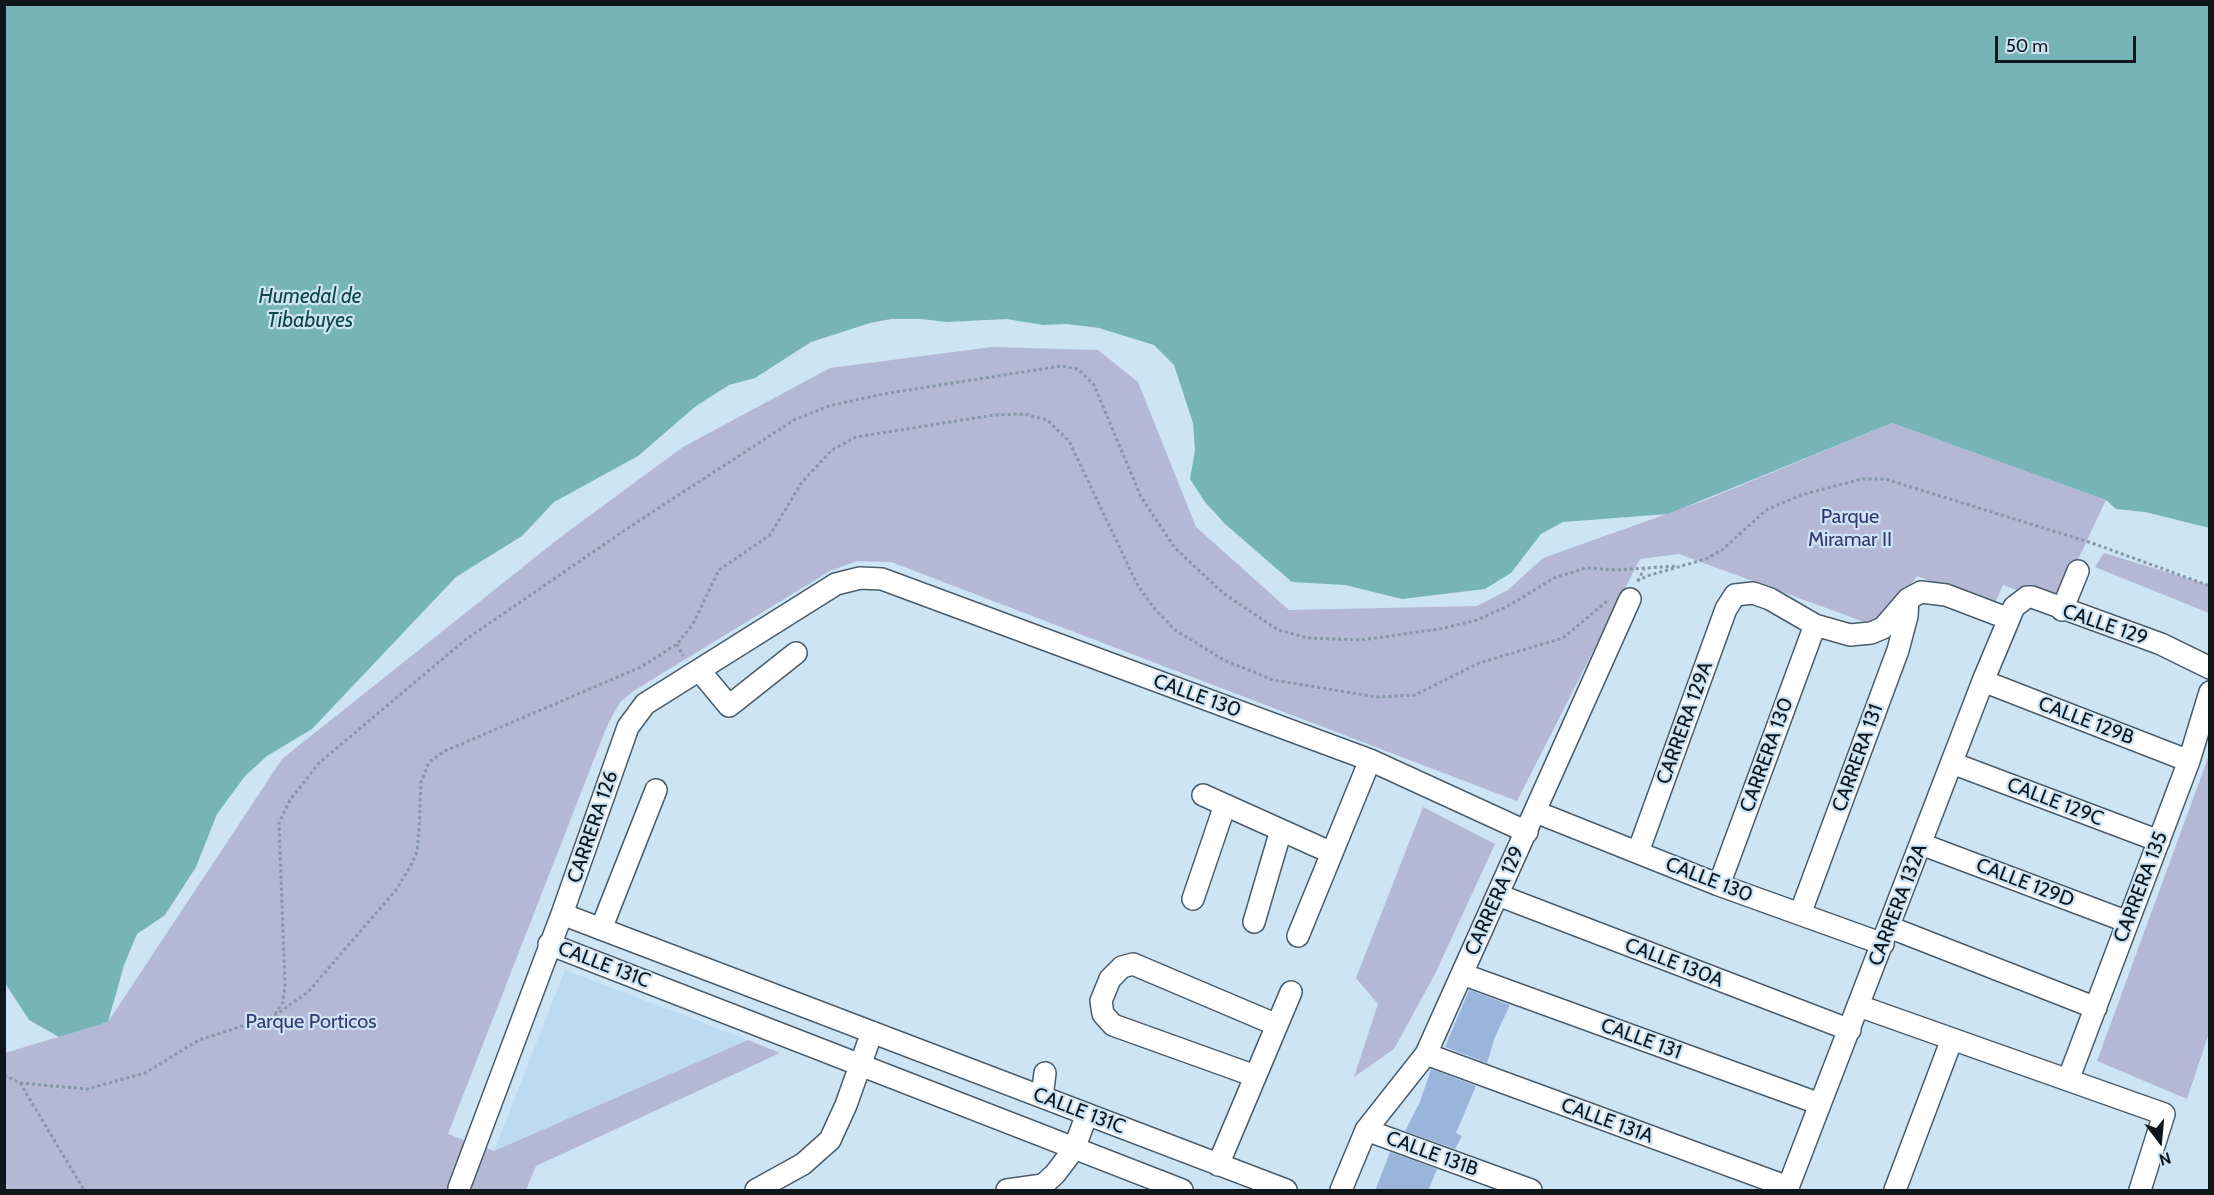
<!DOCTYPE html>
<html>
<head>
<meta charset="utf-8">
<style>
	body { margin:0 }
	#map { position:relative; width:2214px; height:1195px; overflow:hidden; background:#cde4f5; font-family:Cabin,sans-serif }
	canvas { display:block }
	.frame { position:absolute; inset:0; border:6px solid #0f171d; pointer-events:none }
	.north { position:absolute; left:2130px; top:1111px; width:60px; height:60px; -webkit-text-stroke:4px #cde4f5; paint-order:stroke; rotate:164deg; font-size:16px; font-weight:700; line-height:24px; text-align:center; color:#0f171d }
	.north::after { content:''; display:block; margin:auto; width:21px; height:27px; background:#0f171d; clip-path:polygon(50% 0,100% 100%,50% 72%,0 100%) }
	.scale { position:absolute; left:1995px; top:36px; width:141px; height:27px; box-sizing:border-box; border:3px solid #0f171d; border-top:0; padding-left:8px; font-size:18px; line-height:21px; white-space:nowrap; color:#0f171d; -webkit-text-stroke:4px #cde4f5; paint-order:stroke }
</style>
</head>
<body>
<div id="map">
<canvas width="2214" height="1195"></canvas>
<div class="frame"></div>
<div class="north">N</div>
<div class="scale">50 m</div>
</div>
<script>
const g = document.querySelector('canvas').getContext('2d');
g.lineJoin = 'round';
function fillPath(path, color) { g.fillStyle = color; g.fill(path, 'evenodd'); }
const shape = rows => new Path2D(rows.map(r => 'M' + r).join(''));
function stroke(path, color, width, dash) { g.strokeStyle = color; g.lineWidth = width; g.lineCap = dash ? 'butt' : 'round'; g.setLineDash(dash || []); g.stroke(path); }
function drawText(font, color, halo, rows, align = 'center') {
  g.font = font + ' Cabin,sans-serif'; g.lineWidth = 4.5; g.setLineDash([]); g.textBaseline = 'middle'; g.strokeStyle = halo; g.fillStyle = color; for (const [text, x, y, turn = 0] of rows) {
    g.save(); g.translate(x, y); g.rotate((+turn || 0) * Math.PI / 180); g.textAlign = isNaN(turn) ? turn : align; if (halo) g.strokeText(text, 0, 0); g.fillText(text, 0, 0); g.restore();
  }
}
const built = shape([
	[565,970,748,1040,494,1151]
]);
const green = shape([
	[992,347,1098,350,1138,382,1196,527,1289,610,1477,606,1508,590,1543,558,1703,501,1892,423,2106,500,2057,604,2003,585,1994,605,1917,576,1878,627,1679,554,1640,559,1517,801,891,562,857,561,830,571,635,690,620,702,607,726,448,1134,494,1151,748,1040,780,1053,536,1166,526,1190,5,1190,5,1053,108,1022,282,759,562,536,683,447,830,368],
	[2104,553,2209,585,2209,613,2095,567],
	[2209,755,2209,1033,2187,1099,2097,1061],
	[1423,807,1495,844,1435,974,1394,1049,1354,1077,1378,1004,1356,978]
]);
const water = shape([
	[5,4,2209,5,2209,528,2145,512,2116,509,2106,500,1892,423,1668,514,1563,522,1541,534,1511,573,1485,589,1402,599,1345,585,1292,582,1225,524,1205,502,1190,479,1195,450,1193,423,1174,365,1154,345,1099,328,1067,324,1043,325,1007,319,947,322,921,319,891,319,870,323,811,342,755,378,729,385,696,406,638,456,554,502,522,536,456,577,312,729,267,756,245,776,217,814,196,867,165,915,137,934,124,965,108,1022,59,1037,29,1020,5,983]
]);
const building = shape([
	[1469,990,1510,1005,1495,1037,1487,1063,1445,1047],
	[1431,1069,1476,1086,1456,1133,1462,1136,1455,1149,1405,1131,1420,1102],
	[1390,1152,1437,1169,1428,1191,1375,1191]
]);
const path = shape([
	[1637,581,1650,575,1706,559,1722,550,1766,510,1801,495,1862,479,1886,479,1914,488,2092,543,2210,586],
	[1638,581,1644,569],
	[677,644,683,656],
	[275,1014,283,1002,285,987,279,823,290,800,319,763,465,640,628,528,794,420,829,406,883,394,1061,366,1078,369,1094,385,1141,497,1175,548,1223,593,1278,630,1308,638,1361,640,1440,629,1477,620,1508,606,1554,578,1586,568,1616,570,1677,566],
	[4,1075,20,1083,87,1089,145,1073,199,1040,274,1016,308,992,396,890,410,867,417,852,419,831,421,782,429,762,445,751,641,667,677,644,693,624,719,570,770,535,802,482,832,450,856,437,994,415,1025,414,1047,420,1069,441,1137,584,1153,607,1175,630,1224,660,1273,680,1377,697,1415,695,1479,663,1563,638,1607,601],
	[20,1083,84,1190]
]);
const minor = shape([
	[2062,610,2078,571],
	[699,670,729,706,796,653],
	[1983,681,2189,761],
	[1952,763,2159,841],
	[1203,795,1332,853],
	[1536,812,1719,885,1883,944],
	[1921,844,2128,922],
	[1638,852,1726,609,1735,595,1753,593,1770,599,1815,625,1850,635,1871,633,1883,628,1908,599,1921,592,1946,595,2009,619],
	[1719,885,1815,625],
	[1498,895,1850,1030],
	[1193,899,1225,805],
	[562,914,1286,1190],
	[1800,914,1898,650,1907,616,1908,599],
	[1254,922,1281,830],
	[1889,927,2096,1008],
	[601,929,656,790],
	[1298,936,1370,760],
	[549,944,1182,1190],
	[1462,974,1820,1104],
	[1859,1006,2164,1114,2140,1190],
	[1426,1054,1788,1187],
	[1255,1076,1113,1025,1103,1014,1101,1001,1110,979,1122,967,1133,964,1277,1025],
	[2068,1080,2189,761,2210,692],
	[1042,1097,1045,1073],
	[1366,1130,1531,1190],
	[1218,1165,1291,992],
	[459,1188,562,914,628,727,645,704,836,584,860,578,882,579,1370,760,1527,832],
	[756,1190,803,1164,830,1140,846,1105,872,1032],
	[1007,1190,1043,1185,1055,1174,1074,1149,1087,1114],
	[1341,1190,1366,1130,1426,1054,1630,599],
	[1787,1190,1983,681,2014,607,2027,597,2032,597,2161,644,2210,668],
	[1895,1190,1952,1039]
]);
const parkNames = [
	["Parque",1850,517],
	["Miramar II",1850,540],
	["Parque Porticos",311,1022]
];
const streetNames = [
	["CALLE 129",2105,625,19],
	["CALLE 130",1197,696,20],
	["CALLE 129B",2086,721,21],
	["CARRERA 129A",1685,723,-70],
	["CARRERA 130",1767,755,-70],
	["CARRERA 131",1858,758,-70],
	["CALLE 129C",2055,802,21],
	["CARRERA 126",593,827,-71],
	["CALLE 130",1709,880,21],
	["CALLE 129D",2025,883,21],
	["CARRERA 135",2141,887,-69],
	["CARRERA 129",1495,901,-66],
	["CARRERA 132A",1898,905,-69],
	["CALLE 130A",1674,963,21],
	["CALLE 131C",604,965,21],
	["CALLE 131",1641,1039,20],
	["CALLE 131C",1079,1111,21],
	["CALLE 131A",1607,1121,20],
	["CALLE 131B",1432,1154,20]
];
const waterNames = [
	["Humedal de",310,297],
	["Tibabuyes",310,321]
];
fillPath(built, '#bcdaf0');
fillPath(green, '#b4b8d4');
fillPath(water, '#76b4b8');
fillPath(building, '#9bb4dc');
stroke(minor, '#485c6b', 24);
stroke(path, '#8597a4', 3, [3, 3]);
stroke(minor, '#fff', 21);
drawText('20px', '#36376f', '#cde4f5', parkNames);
drawText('20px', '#0f171d', '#cde4f5', streetNames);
drawText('italic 21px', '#0e474a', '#cde4f5', waterNames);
</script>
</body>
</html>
